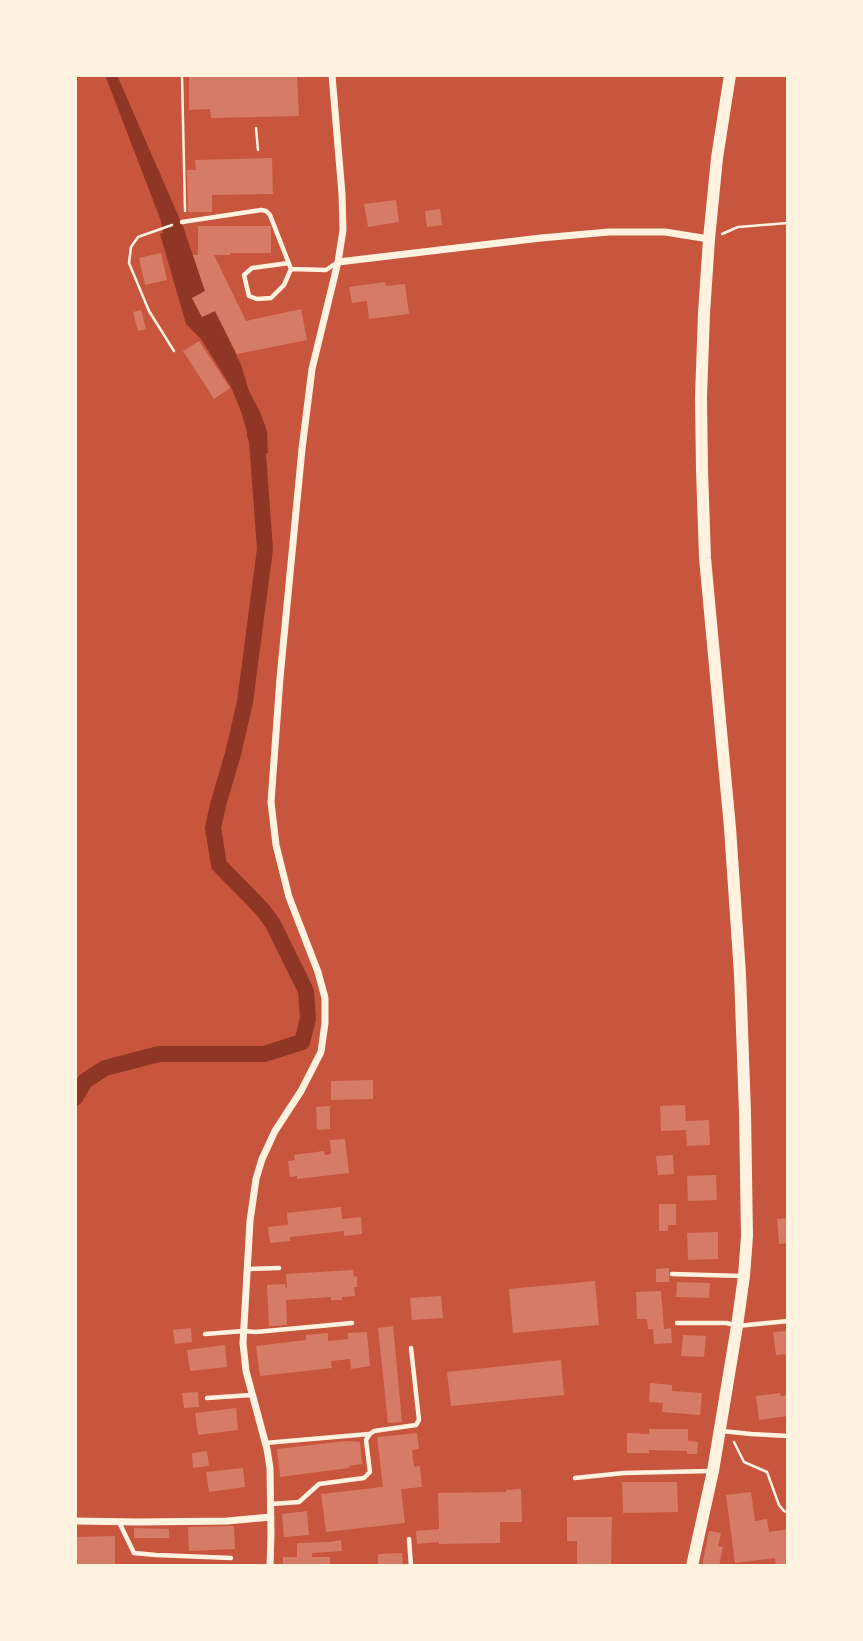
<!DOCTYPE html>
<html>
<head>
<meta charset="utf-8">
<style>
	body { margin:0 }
	#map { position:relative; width:863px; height:1641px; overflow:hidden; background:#c8553d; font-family:"Public Sans",sans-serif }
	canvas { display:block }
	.frame { position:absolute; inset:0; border:77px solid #fff3e0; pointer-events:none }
</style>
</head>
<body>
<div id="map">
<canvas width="863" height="1641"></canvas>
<div class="frame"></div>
</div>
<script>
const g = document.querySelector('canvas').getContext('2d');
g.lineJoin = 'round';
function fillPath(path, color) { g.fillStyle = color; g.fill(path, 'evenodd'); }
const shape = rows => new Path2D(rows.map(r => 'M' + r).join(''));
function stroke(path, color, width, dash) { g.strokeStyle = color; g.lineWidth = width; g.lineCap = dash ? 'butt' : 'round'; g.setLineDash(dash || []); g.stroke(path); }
const water = shape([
	[105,75,117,75,184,229,205,291,192,298,202,317,215,311,222,325,241,365,249,391,260,412,267,431,268,453,253,454,242,414,231,387,201,339,186,324,160,234,163,233,161,221]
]);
const canal = shape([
	[75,1098,85,1081,105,1068,159,1054,264,1054,302,1042,308,1019,306,991,273,924,262,909,219,865,213,828,218,805,233,754,245,702,265,549,257,441,255,435]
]);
const building = shape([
	[189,75,297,75,299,116,211,118,210,109,189,110],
	[272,158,273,194,212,195,212,212,188,212,187,170,196,170,195,160],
	[396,200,399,222,368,227,364,204],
	[440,209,442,225,427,227,425,211],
	[198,226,271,226,271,253,230,253,230,255,214,255,246,321,301,309,307,340,237,354,215,311,202,317,192,298,205,291,193,255,198,255],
	[161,253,167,280,145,285,139,258],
	[385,282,386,286,405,284,409,314,369,319,367,301,352,303,349,287],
	[141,310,146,329,138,331,133,312],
	[199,341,230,388,214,399,183,351],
	[373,1080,373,1099,331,1100,331,1081],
	[685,1105,686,1121,709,1120,710,1145,687,1146,686,1130,661,1131,660,1106],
	[330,1106,330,1129,317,1130,316,1107],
	[345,1139,349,1173,297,1179,297,1176,290,1177,288,1161,295,1160,294,1155,324,1151,325,1155,331,1154,330,1140],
	[673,1155,674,1174,658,1175,656,1156],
	[716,1175,717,1200,688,1201,687,1176],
	[659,1204,676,1204,676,1225,668,1225,668,1231,659,1231],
	[341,1207,342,1219,361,1217,362,1234,344,1236,344,1231,290,1237,290,1241,270,1243,268,1227,288,1225,287,1213],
	[788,1218,788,1243,779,1244,777,1219],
	[718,1232,718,1259,688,1260,687,1233],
	[669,1268,669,1282,656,1282,656,1269],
	[353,1270,354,1277,357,1276,357,1287,354,1287,355,1296,342,1297,342,1300,331,1300,331,1297,286,1300,287,1325,269,1326,267,1285,285,1284,285,1288,287,1287,286,1274],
	[595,1281,599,1325,513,1333,509,1289],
	[677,1282,710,1283,709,1298,676,1297],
	[661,1291,664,1329,671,1328,672,1343,654,1344,653,1329,648,1329,647,1319,637,1319,636,1292],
	[441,1296,443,1318,412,1320,410,1298],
	[393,1326,402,1422,388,1423,378,1328],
	[191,1328,192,1342,175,1344,173,1330],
	[788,1331,788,1354,776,1355,773,1332],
	[367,1332,370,1366,351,1369,350,1359,331,1361,332,1368,260,1376,256,1346,306,1340,306,1335,328,1333,328,1341,348,1339,348,1333],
	[683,1335,706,1336,704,1357,681,1356],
	[225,1345,227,1367,190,1371,187,1350],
	[561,1360,564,1395,451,1406,447,1372],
	[650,1383,672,1385,672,1391,702,1393,700,1415,662,1412,663,1403,649,1402],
	[198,1392,199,1407,184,1408,182,1393],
	[780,1393,781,1396,788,1395,788,1416,759,1420,756,1396],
	[236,1408,238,1430,198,1435,195,1413],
	[649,1429,688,1429,688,1441,698,1442,697,1454,687,1454,687,1451,649,1450,649,1453,627,1453,627,1433,649,1434],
	[417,1433,419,1449,412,1450,414,1467,420,1466,422,1487,401,1489,405,1523,326,1532,321,1494,383,1487,377,1437],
	[346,1441,360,1442,362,1464,349,1466,349,1468,280,1477,277,1449],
	[207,1451,209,1466,193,1468,192,1453],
	[243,1468,245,1487,209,1492,206,1472],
	[622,1482,677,1482,678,1512,623,1513],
	[521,1489,522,1522,500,1522,500,1543,439,1544,439,1542,417,1544,416,1531,439,1529,438,1493,506,1492,506,1490],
	[751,1492,755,1521,767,1519,769,1532,788,1529,788,1566,776,1566,775,1558,735,1563,726,1495],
	[307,1511,309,1535,284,1537,282,1514],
	[567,1517,612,1517,611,1566,577,1566,577,1541,567,1541],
	[234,1526,235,1549,189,1551,188,1527],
	[134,1528,169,1529,169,1538,134,1538],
	[709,1531,721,1533,718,1546,723,1547,719,1566,702,1566],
	[115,1536,115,1565,75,1566,75,1537],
	[341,1540,342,1551,312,1553,312,1557,330,1557,330,1566,283,1566,283,1557,297,1557,297,1543,330,1542],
	[402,1553,403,1566,378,1566,378,1554]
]);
const path = shape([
	[182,75,185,211],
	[256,128,258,150],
	[172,225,138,237,131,247,129,263,149,311,174,351],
	[722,234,738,227,788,223],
	[734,1442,744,1462,767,1472,779,1505,784,1511,788,1513]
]);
const service = shape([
	[182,222,261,210,266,211,270,215,291,269,326,270,338,262],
	[289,263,252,268,244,275,249,296,257,299,271,298,284,285,291,269],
	[248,1269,279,1268],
	[672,1274,742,1276],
	[677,1323,727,1323,737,1326,788,1321],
	[205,1334,244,1331,256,1332,352,1323],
	[207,1398,251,1395],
	[722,1431,751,1434,788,1436],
	[265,1443,369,1434],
	[575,1478,624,1473,710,1471],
	[271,1504,299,1502,319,1484,364,1478,370,1472,366,1440,370,1434,374,1431,416,1425,419,1420,411,1348],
	[119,1522,134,1553,156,1555,231,1558],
	[409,1539,411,1566]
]);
const minor = shape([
	[338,262,541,238,609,232,665,232,709,239],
	[75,1521,139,1522,227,1521,271,1517],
	[270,1566,271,1534,270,1468,267,1449,246,1371,243,1343,250,1221,256,1179,262,1159,275,1131,301,1091,321,1052,325,1023,325,998,318,972,289,897,276,845,271,802,280,678,302,449,312,369,338,262,343,230,342,194,332,75]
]);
const secondary = shape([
	[692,1566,713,1471,737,1326,744,1276,747,1236,745,1113,740,974,730,828,705,558,702,470,701,397,704,313,709,239,717,158,730,75]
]);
fillPath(water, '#8f3625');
stroke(canal, '#8f3625', 16);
fillPath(building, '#d67c66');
stroke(path, '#fff3e0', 2.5);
stroke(service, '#fff3e0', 4.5);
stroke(minor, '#fff3e0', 7);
stroke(secondary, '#fff3e0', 12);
</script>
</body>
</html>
